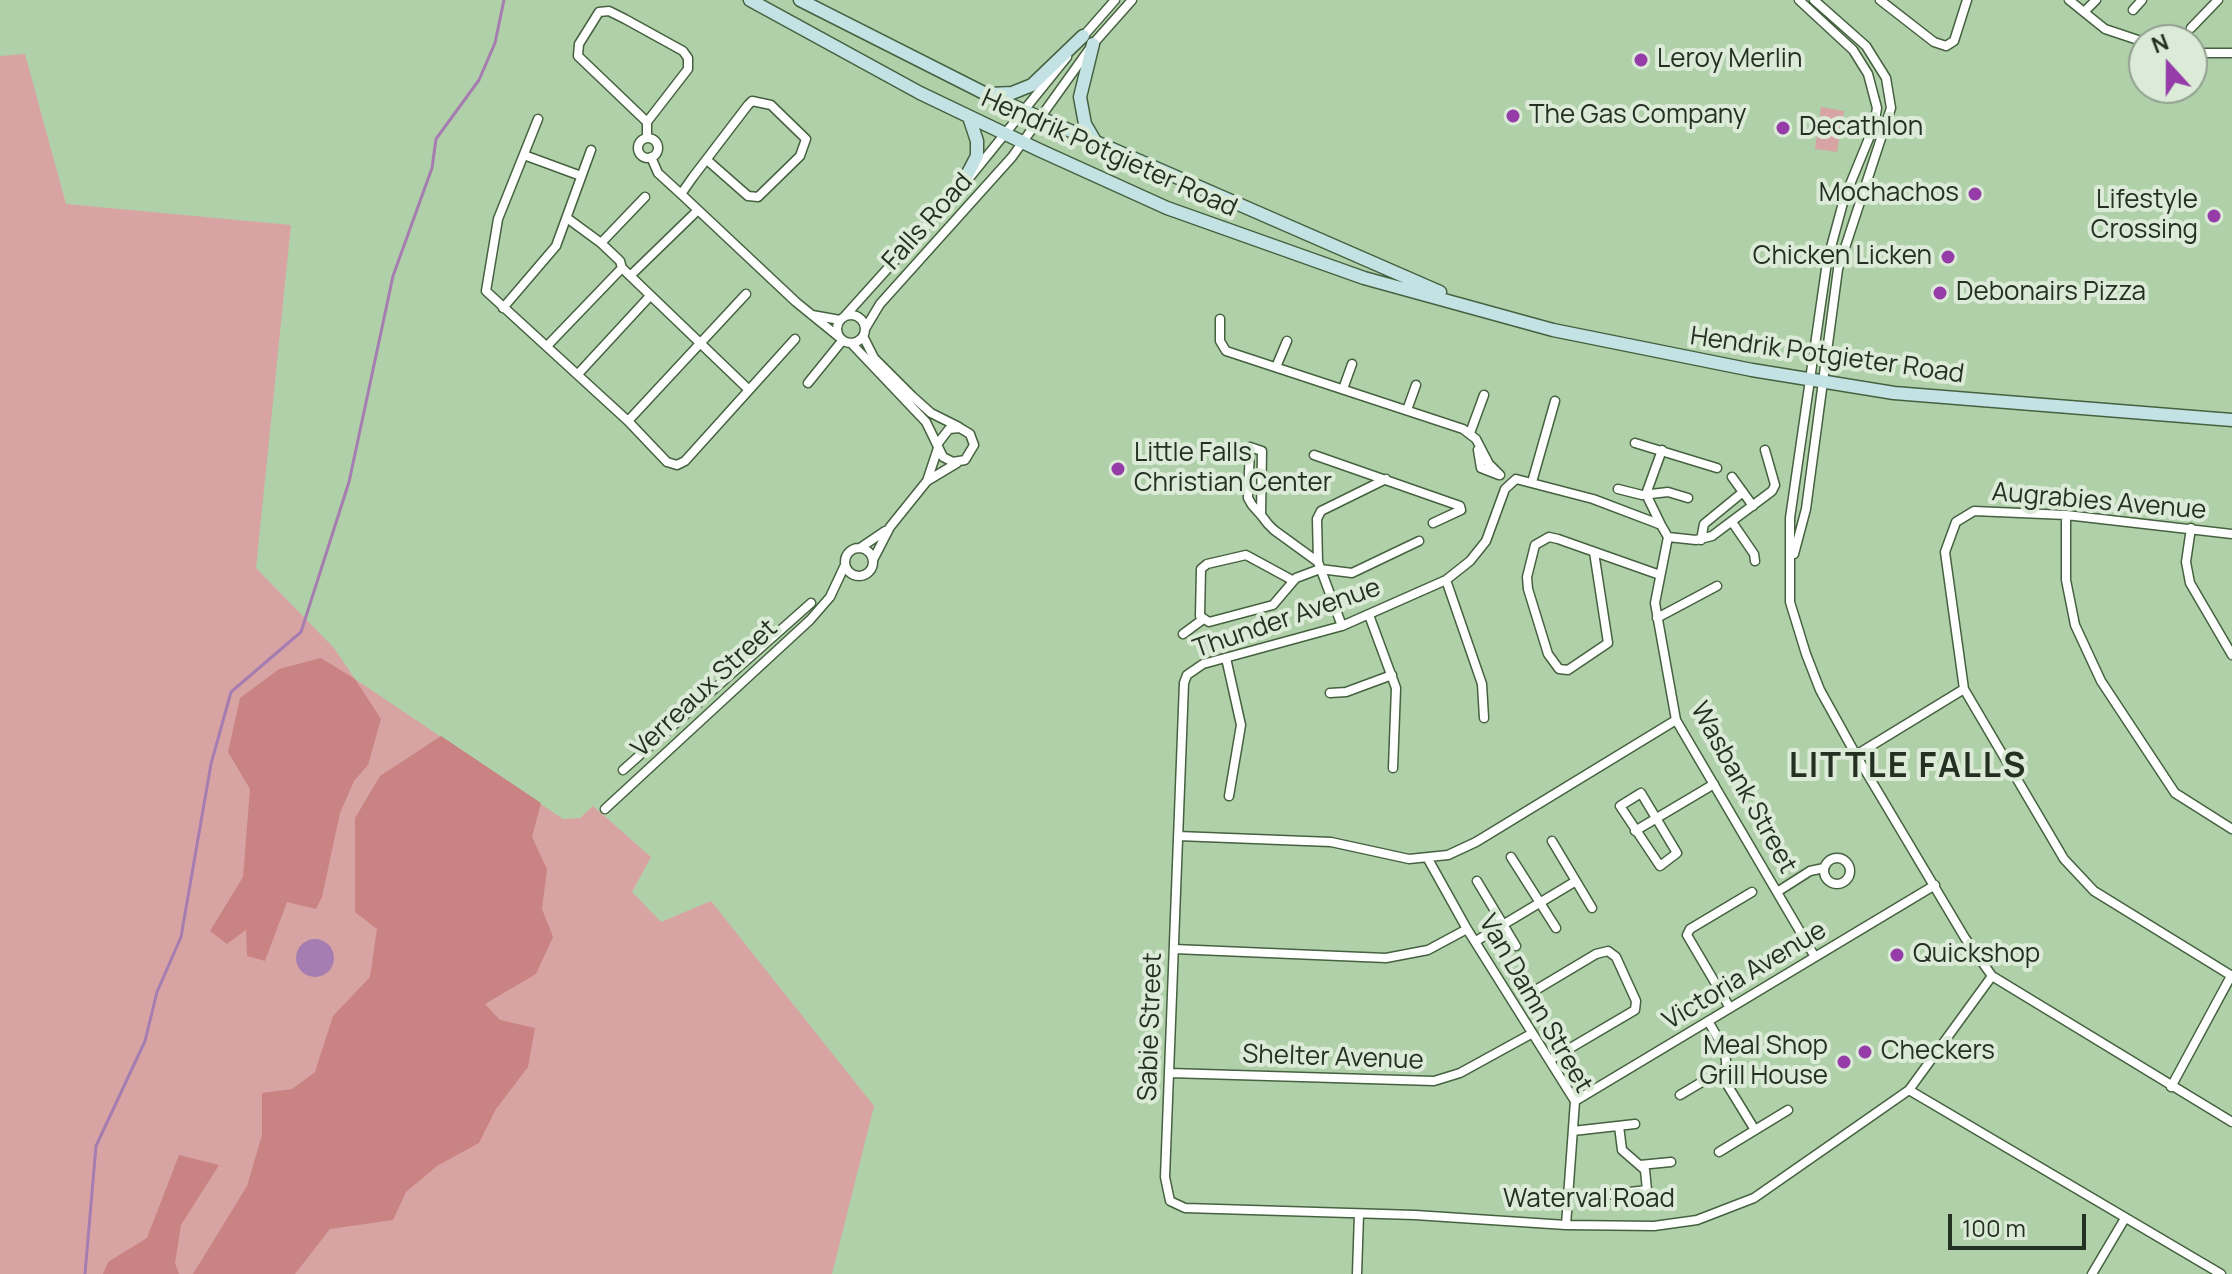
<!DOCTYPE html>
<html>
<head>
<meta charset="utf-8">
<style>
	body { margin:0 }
	#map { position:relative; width:2232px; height:1274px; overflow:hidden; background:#b0d0a9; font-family:Manrope,sans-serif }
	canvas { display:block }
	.north { position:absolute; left:2128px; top:24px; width:80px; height:80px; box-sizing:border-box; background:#dbebd7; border:2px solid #92a08e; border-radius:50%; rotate:339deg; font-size:22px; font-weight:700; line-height:32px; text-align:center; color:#243021 }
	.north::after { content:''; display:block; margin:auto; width:28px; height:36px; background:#953ca8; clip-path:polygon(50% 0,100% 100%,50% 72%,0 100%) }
	.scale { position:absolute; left:1948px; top:1214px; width:138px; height:36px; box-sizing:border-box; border:4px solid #243021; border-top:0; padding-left:10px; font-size:24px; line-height:28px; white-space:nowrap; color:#243021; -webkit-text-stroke:6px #dbebd7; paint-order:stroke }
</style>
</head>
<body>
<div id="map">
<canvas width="2232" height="1274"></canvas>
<div class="north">N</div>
<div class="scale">100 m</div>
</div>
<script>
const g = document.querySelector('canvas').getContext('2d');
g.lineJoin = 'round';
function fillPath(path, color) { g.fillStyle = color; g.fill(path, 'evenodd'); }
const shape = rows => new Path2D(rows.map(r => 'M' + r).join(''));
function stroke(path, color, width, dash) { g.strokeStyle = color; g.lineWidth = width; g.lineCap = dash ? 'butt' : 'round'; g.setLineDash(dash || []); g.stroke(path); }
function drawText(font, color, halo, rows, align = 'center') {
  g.font = font + ' Manrope,sans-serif'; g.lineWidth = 8; g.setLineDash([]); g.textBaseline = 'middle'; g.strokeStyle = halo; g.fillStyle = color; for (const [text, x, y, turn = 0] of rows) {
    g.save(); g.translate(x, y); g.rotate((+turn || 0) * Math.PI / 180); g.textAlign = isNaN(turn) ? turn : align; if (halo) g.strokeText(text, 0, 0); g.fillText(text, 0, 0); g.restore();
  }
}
const green = shape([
	[25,54,66,204,291,225,256,568,334,648,355,679,563,819,580,818,593,806,651,857,632,892,661,922,711,901,874,1106,832,1274,0,1274,0,56],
	[1821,107,1844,111,1837,152,1815,149]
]);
const forest = shape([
	[321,658,355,679,381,719,368,765,354,781,340,813,322,897,316,909,287,902,265,961,247,956,246,930,227,944,210,931,243,877,250,789,228,752,240,698,279,669],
	[441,736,541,803,532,837,547,869,542,909,553,937,536,974,485,1004,500,1020,535,1028,528,1067,496,1109,479,1143,437,1166,406,1192,393,1220,330,1229,295,1274,193,1274,247,1186,262,1135,262,1093,292,1089,315,1072,333,1016,370,977,377,929,355,912,355,818,380,776],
	[179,1155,219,1165,181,1225,175,1263,179,1274,103,1274,108,1262,147,1238]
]);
const water = shape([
	'296 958a19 19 0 1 1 38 0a19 19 0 1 1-38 0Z'
]);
const stream = shape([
	[85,1274,96,1146,145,1041,157,992,181,937,211,764,231,692,301,632,349,482,393,276,432,168,436,139,479,80,495,43,504,0]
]);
const minor = shape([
	[1799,0,1853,50,1868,74,1877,108,1874,126,1844,199,1827,262,1790,518,1790,602,1806,654,1820,690,1856,755,1965,938,1992,976,2232,1122],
	[1880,0,1934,42,1946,46,1954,41,1967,0],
	[2069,0,2105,29,2144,42],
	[2133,10,2142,0],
	[2084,12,2096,0],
	[2191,28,2218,0],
	[1080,40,1115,0],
	[2192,53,2232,53],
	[538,119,498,219,486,291,628,421,667,462,677,465,685,461,795,339],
	[647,122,578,56,579,44,599,12,609,11,625,19,683,51,688,58,688,69,647,122,647,138],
	'638 148a10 10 0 1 1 20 0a10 10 0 1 1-20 0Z',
	[524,155,581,176],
	[651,157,658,173,681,194,796,302,839,337],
	[970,177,1067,57],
	[681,194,693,177,748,105,752,101,771,105,806,139,800,156,758,197,748,196,707,160],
	[567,218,601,243,620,261,622,268,748,389],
	[601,243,645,197],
	[630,276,698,210],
	[503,308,556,246,591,150],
	[812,315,840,320],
	'837 329a14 14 0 1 1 28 0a14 14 0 1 1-28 0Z',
	[844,317,961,187],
	[1220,319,1220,341,1226,351,1463,429,1476,439,1489,464,1500,475],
	[865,329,880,304,1012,157,1093,44,1132,0],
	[863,336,874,358,912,396,931,413,959,427],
	[851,343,926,422,943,457,953,462,965,460,974,445,970,434,960,428,949,429,939,442],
	[547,346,622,268],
	[1276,367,1287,341],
	[578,374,650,296],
	[808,383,842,341],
	[1343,389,1352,364],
	[1407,410,1416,385],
	[628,421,746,294],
	[1470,433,1484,395],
	[1635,443,1717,468],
	[1478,450,1481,468,1499,475],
	[1314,455,1460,506,1461,510,1433,523],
	[1732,477,1753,506],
	[927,481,957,463],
	[1532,482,1555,401],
	[1618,489,1642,495,1668,492,1688,498],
	[1261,515,1262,451,1250,447,1248,498,1252,505,1261,515,1268,524,1274,530,1318,562,1342,626],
	[2066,515,2066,580,2075,625,2101,681,2175,793,2232,829],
	[1732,522,1754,554,1755,561],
	[1661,525,1646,494,1662,450],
	[2191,528,2186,562,2190,583,2232,655],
	[2232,534,2066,515,1974,511,1956,522,1945,552,1964,689,2064,859,2094,891,2232,976],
	[1668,537,1661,525,1651,521,1593,499,1516,479,1505,489,1486,541,1470,561,1446,580,1342,626,1203,664,1187,675,1184,683,1165,1177,1170,1201,1185,1208,1415,1215,1566,1225,1654,1226,1697,1220,1754,1198,1909,1090,1992,976],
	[1668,537,1655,603,1676,720,1815,957],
	[1668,537,1696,540,1712,536,1772,491,1775,485,1765,450],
	[1701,540,1704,524,1743,492],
	[860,548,885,531],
	'845 562a14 14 0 1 1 28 0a14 14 0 1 1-28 0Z',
	[1594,552,1608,643,1568,670,1559,669,1548,654,1528,589,1527,577,1535,545,1549,537,1558,539,1660,575],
	[1794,554,1806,509,1838,269,1891,108,1886,78,1866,46,1814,0],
	[873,560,890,527,927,481,938,448],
	[1318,562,1317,519,1321,511,1386,479],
	[1292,580,1246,555,1207,564,1201,569,1200,616,1209,622,1273,605,1296,578,1320,569,1352,573,1419,541],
	[1446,580,1482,684,1484,718],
	[1369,615,1396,688,1393,768],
	[1657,618,1717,586],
	[1183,634,1202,620],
	[1226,658,1241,725,1229,796],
	[1330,693,1346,692,1392,675],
	[1856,755,1964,689],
	[623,770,811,603],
	[1641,793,1677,853,1660,866,1620,806,1641,793],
	[605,809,810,620,830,597,845,565],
	[1635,831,1714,784],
	[1178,836,1331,842,1409,859,1448,855,1476,842,1676,720],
	[1552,841,1592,908],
	[1511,857,1556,928],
	'1824 871a13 13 0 1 1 26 0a13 13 0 1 1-26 0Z',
	[1428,859,1467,929,1575,1101,1566,1225],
	[1477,881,1516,946],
	[1777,892,1810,871,1824,868],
	[1476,941,1576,881],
	[1174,949,1386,958,1428,950,1467,929],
	[1529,994,1596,954,1608,951,1616,957,1636,1001,1635,1010,1550,1060],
	[1730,1008,1687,935,1690,929,1752,892],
	[1708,1021,1725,1050,1728,1086,1755,1130],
	[1169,1073,1434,1081,1460,1073,1531,1034],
	[2171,1087,2231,976],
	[1909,1090,2221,1274],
	[1680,1095,1727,1067],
	[1575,1101,1935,885],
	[1573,1131,1635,1124],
	[1719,1152,1788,1110],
	[1640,1165,1671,1162],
	[1587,1197,1647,1190,1645,1170,1622,1150,1619,1126],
	[1357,1274,1359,1214],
	[2092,1274,2124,1220]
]);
const secondary = shape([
	[750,0,920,93,1039,150,1167,208,1364,278,1553,330,1752,370,1894,393,2232,420],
	[800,0,986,94,1440,292],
	[1093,44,1080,97,1085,124,1095,141],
	[989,94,1012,93,1032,85,1083,36],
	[959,190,977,156,977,141,969,117]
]);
const markers = [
	[1641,60,8,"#953ca8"],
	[1513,116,8,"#953ca8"],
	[1783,128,8,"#953ca8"],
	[1975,194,8,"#953ca8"],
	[2214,216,8,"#953ca8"],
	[1948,257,8,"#953ca8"],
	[1940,293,8,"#953ca8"],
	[1118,469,8,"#953ca8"],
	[1897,955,8,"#953ca8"],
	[1865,1052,8,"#953ca8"],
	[1844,1062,8,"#953ca8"]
];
const poiNames = [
	["Leroy Merlin",1657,60],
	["The Gas Company",1529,116],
	["Decathlon",1799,128],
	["Mochachos",1959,194,"right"],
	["Lifestyle",2198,201,"right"],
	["Crossing",2198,231,"right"],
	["Chicken Licken",1932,257,"right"],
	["Debonairs Pizza",1956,293],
	["Little Falls",1134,454],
	["Christian Center",1134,484],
	["Quickshop",1913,955],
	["Meal Shop",1828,1047,"right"],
	["Grill House",1828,1077,"right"],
	["Checkers",1881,1052]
];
const streetNames = [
	["Hendrik Potgieter Road",1109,154,24],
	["Falls Road",928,222,-48],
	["Hendrik Potgieter Road",1827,356,8],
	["Augrabies Avenue",2099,502,5],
	["Thunder Avenue",1287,619,-19],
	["Verreaux Street",705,689,-43],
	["Wasbank Street",1743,788,61],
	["Victoria Avenue",1745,976,-31],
	["Van Damn Street",1535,1004,60],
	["Sabie Street",1151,1027,-88],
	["Shelter Avenue",1333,1058,2],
	["Waterval Road",1589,1200]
];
const districtNames = [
	["LITTLE FALLS",1908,767]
];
fillPath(green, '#d8a4a3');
fillPath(forest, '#c98383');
fillPath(water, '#a67db0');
stroke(stream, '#a67db0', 3);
stroke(minor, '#45613f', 11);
stroke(secondary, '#45613f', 15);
stroke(minor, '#fff', 8);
stroke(secondary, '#c3e2e4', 12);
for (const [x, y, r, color] of markers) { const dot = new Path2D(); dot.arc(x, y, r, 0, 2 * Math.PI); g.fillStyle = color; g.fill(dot); stroke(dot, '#dbebd7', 3); }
drawText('26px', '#243021', '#dbebd7', poiNames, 'left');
drawText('26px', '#243021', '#dbebd7', streetNames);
g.letterSpacing = '2px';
drawText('bold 34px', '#243021', '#dbebd7', districtNames);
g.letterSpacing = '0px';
</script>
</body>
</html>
